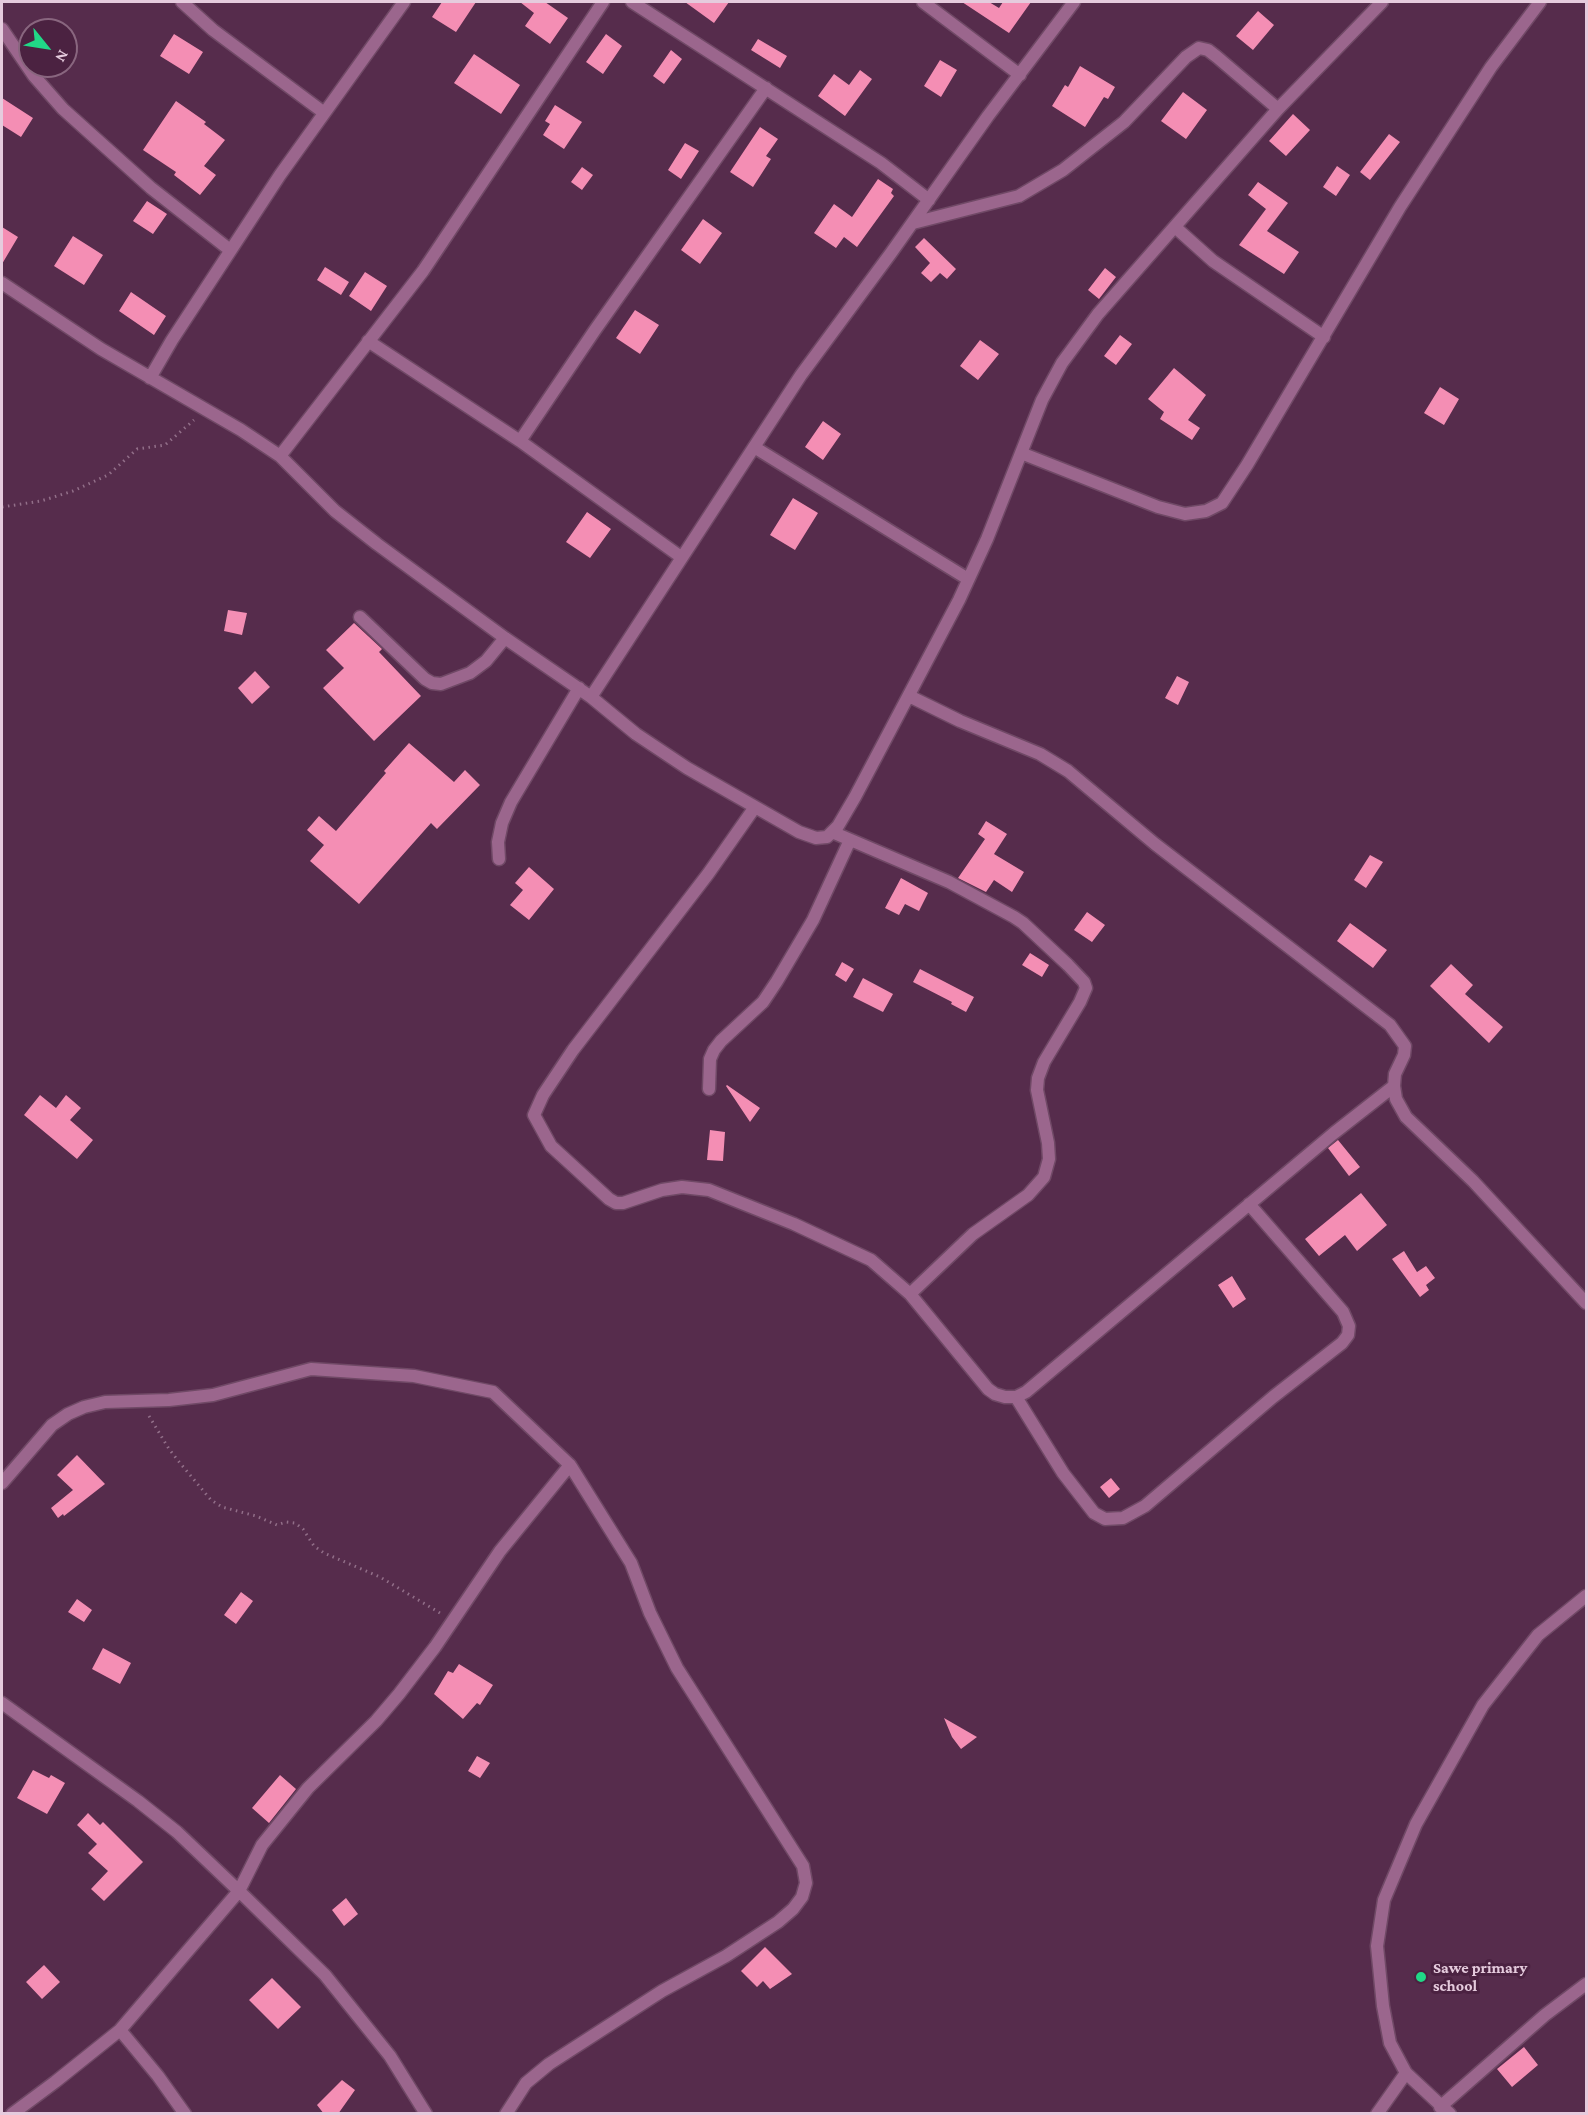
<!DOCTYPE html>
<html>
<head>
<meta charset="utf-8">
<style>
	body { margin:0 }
	#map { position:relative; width:1588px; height:2115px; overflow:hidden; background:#562c4c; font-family:"Crimson Pro",serif }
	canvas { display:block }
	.frame { position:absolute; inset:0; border:3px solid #e5cbdd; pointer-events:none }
	.north { position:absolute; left:18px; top:18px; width:60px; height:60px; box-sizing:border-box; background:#4b2241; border:2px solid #89667f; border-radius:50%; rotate:120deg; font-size:16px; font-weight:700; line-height:24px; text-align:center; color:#e5cbdd }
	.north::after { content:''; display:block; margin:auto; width:21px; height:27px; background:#21d887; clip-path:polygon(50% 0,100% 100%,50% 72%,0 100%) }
</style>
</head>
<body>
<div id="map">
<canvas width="1588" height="2115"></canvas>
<div class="frame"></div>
<div class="north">N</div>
</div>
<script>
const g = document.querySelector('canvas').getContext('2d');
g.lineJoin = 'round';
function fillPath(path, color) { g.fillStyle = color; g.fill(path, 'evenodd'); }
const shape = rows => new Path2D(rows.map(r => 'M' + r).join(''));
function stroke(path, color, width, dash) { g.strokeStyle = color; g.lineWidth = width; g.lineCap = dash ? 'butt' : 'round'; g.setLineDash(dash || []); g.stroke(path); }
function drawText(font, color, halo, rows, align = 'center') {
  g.font = font + ' "Crimson Pro",serif'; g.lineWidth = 6; g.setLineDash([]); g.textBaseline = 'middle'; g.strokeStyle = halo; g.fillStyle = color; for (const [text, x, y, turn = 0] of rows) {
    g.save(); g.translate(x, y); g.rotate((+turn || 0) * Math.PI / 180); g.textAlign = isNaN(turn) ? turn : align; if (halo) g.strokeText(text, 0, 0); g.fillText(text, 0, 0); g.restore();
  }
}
const building = shape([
	[442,2,476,2,456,32,432,17],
	[520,2,545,2,568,18,550,44,525,26,534,13],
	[685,2,729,2,714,23],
	[962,2,989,2,999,8,1003,2,1031,2,1009,33],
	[1258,11,1274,25,1253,50,1236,36],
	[174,34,203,52,189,74,160,56],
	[606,34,622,46,603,74,586,62],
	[758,39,787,56,780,68,751,50],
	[671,50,682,59,664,84,653,76],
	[474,54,520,85,501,114,454,83],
	[940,60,957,70,941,97,924,86],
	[1080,66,1115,87,1108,99,1104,97,1085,127,1052,106,1065,85,1068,87],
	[860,70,872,79,845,116,818,96,834,74,849,85],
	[1183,92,1207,110,1186,139,1161,121],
	[2,98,33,118,21,137,2,125],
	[176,101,206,122,204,124,225,140,204,166,216,175,200,195,174,175,176,172,143,150],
	[555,105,582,122,564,149,543,135,550,124,545,121],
	[1293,114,1310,130,1286,156,1269,141],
	[760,127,778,139,766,156,771,159,753,187,730,172],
	[1389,134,1400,142,1370,180,1360,172],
	[685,143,699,151,681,179,668,170],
	[1337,166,1350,175,1336,196,1323,187],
	[582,167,593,175,582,190,571,182],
	[878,179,893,189,891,193,894,196,857,247,844,237,836,248,814,233,834,204,852,217],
	[1258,182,1288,203,1267,231,1299,252,1284,274,1239,245,1266,209,1248,195],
	[147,201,167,214,153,234,133,221],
	[703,219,722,233,700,264,681,250],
	[2,227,18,237,2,264],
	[73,236,103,255,84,285,54,266],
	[924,238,956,269,947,279,940,273,931,282,921,273,930,263,915,247],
	[325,267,349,282,341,295,317,280],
	[1105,268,1116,277,1099,299,1088,290],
	[365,272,387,286,371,311,349,296],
	[131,292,166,316,154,335,119,311],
	[635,310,659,325,640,354,616,338],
	[1120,335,1132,344,1116,365,1104,356],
	[980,340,999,354,978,380,960,366],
	[1174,368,1206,395,1188,420,1200,428,1192,440,1160,419,1164,412,1148,399],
	[1440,387,1459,399,1444,425,1424,413],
	[823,421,841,434,823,460,805,447],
	[793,498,818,513,795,550,770,535],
	[587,512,611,529,590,558,566,542],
	[228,610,247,613,242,635,224,631],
	[354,623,382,649,379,652,421,696,374,741,323,688,344,668,326,650],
	[255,671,270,687,252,704,238,688],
	[1177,676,1189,682,1178,705,1165,698],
	[409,743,454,782,465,770,480,785,437,829,431,823,359,904,310,861,324,845,307,830,319,816,336,831,386,773,384,771],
	[986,821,1007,834,994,854,1024,872,1012,892,994,880,986,892,958,878,985,839,978,834],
	[1370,855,1383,862,1366,888,1354,880],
	[529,867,554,889,529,920,510,905,523,890,515,883],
	[901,878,928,893,919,911,905,904,899,915,885,908],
	[1087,912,1105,925,1092,942,1074,930],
	[1350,923,1387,950,1373,968,1337,941],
	[1030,953,1049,965,1042,977,1022,965],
	[842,962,854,969,846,982,835,975],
	[1451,964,1473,985,1465,994,1503,1027,1489,1043,1430,986],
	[920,969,974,997,966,1012,951,1004,952,1002,913,982],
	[863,978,893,994,883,1012,853,997],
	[727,1085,760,1108,750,1122,726,1086],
	[40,1095,56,1108,66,1095,81,1108,70,1120,93,1140,77,1159,24,1115],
	[710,1130,725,1132,723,1161,707,1160],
	[1338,1140,1360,1167,1349,1176,1328,1148],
	[1361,1193,1387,1225,1357,1251,1345,1235,1319,1256,1305,1239],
	[1404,1251,1417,1272,1426,1266,1435,1278,1426,1285,1429,1290,1420,1297,1392,1259],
	[1232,1276,1246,1299,1233,1308,1218,1285],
	[77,1455,105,1484,64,1516,63,1514,58,1518,51,1508,73,1490,57,1475],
	[1111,1478,1120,1489,1109,1498,1100,1487],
	[241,1592,253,1601,236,1624,224,1615],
	[77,1599,92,1610,84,1622,68,1612],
	[103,1648,131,1663,120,1684,92,1669],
	[459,1664,493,1685,480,1705,477,1703,463,1719,434,1694,448,1671,453,1673],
	[944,1718,977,1737,961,1749,952,1737],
	[477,1756,490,1763,480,1778,468,1771],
	[33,1770,49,1778,51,1775,65,1783,47,1814,17,1798],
	[280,1775,296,1789,269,1823,252,1808],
	[88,1813,100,1825,103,1822,143,1862,104,1901,91,1889,108,1871,88,1853,97,1844,77,1825],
	[346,1898,358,1914,344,1926,332,1910],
	[765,1947,792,1974,770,1989,763,1981,757,1987,741,1971],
	[44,1965,60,1982,42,1999,26,1982],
	[272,1978,301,2007,278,2029,249,2000],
	[1524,2047,1538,2065,1512,2087,1497,2069],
	[342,2080,355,2090,338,2114,324,2114,317,2105]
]);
const path = shape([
	[2,507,41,501,73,491,108,475,137,449,165,445,194,420],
	[149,1416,169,1449,180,1463,211,1500,222,1507,256,1516,277,1525,286,1522,295,1523,303,1529,314,1546,324,1553,380,1577,440,1613]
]);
const minor = shape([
	[182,2,213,30,323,112],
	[632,2,881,163,929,200],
	[923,2,1020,75],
	[2,29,34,76,63,109,151,188,230,250],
	[913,223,1019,196,1063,170,1124,122,1186,57,1199,48,1208,50,1217,57,1278,109],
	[1175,227,1213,261,1324,337],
	[2,283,101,349,241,430,280,456,335,511,377,544,505,638,591,697,636,734,687,768,799,832,816,838,827,837,838,826,855,797,959,600,987,539,1042,400,1062,363,1098,314,1278,109,1382,2],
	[368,341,520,441,681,557],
	[150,378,172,340,280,175,404,2],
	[520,441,595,330,766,88],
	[754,447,968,579],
	[1021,453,1158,507,1185,514,1206,511,1222,503,1247,465,1400,207,1491,67,1540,2],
	[280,456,423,271,603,2],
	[360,617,425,679,432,683,441,684,470,673,486,661,505,638],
	[909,696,960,721,1040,754,1068,771,1155,844,1390,1025,1405,1046,1404,1055,1395,1074,1394,1086,1396,1099,1406,1117,1473,1181,1586,1303],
	[591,697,801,375,891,253,988,116,1074,2],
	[755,807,708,874,573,1050,543,1095,534,1115,551,1146,609,1199,616,1203,623,1203,662,1190,682,1187,709,1190,794,1224,871,1260,910,1294,988,1389,995,1394,1005,1397,1016,1397,1026,1392,1334,1133,1394,1086],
	[832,832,949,882,1014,917,1023,923,1068,965,1084,982,1086,988,1080,1002,1044,1062,1038,1078,1037,1090,1048,1143,1049,1159,1044,1177,1028,1195,973,1234,910,1294],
	[499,859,498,842,502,823,511,802,579,688],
	[709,1089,710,1059,714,1050,721,1041,763,1002,777,981,813,920,850,840],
	[1016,1397,1063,1473,1094,1513,1105,1519,1123,1518,1145,1506,1273,1397,1342,1343,1348,1335,1349,1326,1343,1312,1249,1204],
	[2,1483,52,1425,68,1414,84,1407,105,1402,169,1400,213,1395,311,1369,414,1376,493,1392,570,1465,631,1563,650,1613,677,1668,803,1866,806,1883,802,1897,793,1909,778,1922,726,1956,662,1991,549,2064,526,2083,506,2114],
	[2,1703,138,1801,177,1832,239,1891,325,1975,390,2056,426,2114],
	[120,2030,158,2076,185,2114],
	[1440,2107,1545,2015,1586,1984],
	[12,2114,55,2082,120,2030,239,1891,262,1845,308,1788,376,1721,399,1694,435,1647,500,1551,570,1465],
	[1377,2114,1406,2073],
	[1450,2114,1406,2073,1390,2043,1383,2006,1377,1946,1384,1900,1416,1824,1483,1705,1538,1635,1586,1596]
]);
const markers = [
	[1421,1977,6,"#21d887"]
];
const poiNames = [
	["Sawe primary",1433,1968],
	["school",1433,1986]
];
fillPath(building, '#f48eb4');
stroke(minor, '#704966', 15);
stroke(path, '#926f89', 3, [1.5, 4.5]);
stroke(minor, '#9b668d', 12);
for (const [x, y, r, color] of markers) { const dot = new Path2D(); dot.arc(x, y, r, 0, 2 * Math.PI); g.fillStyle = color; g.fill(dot); stroke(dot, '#4b2241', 2); }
drawText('bold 16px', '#e5cbdd', '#4b2241', poiNames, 'left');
</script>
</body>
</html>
